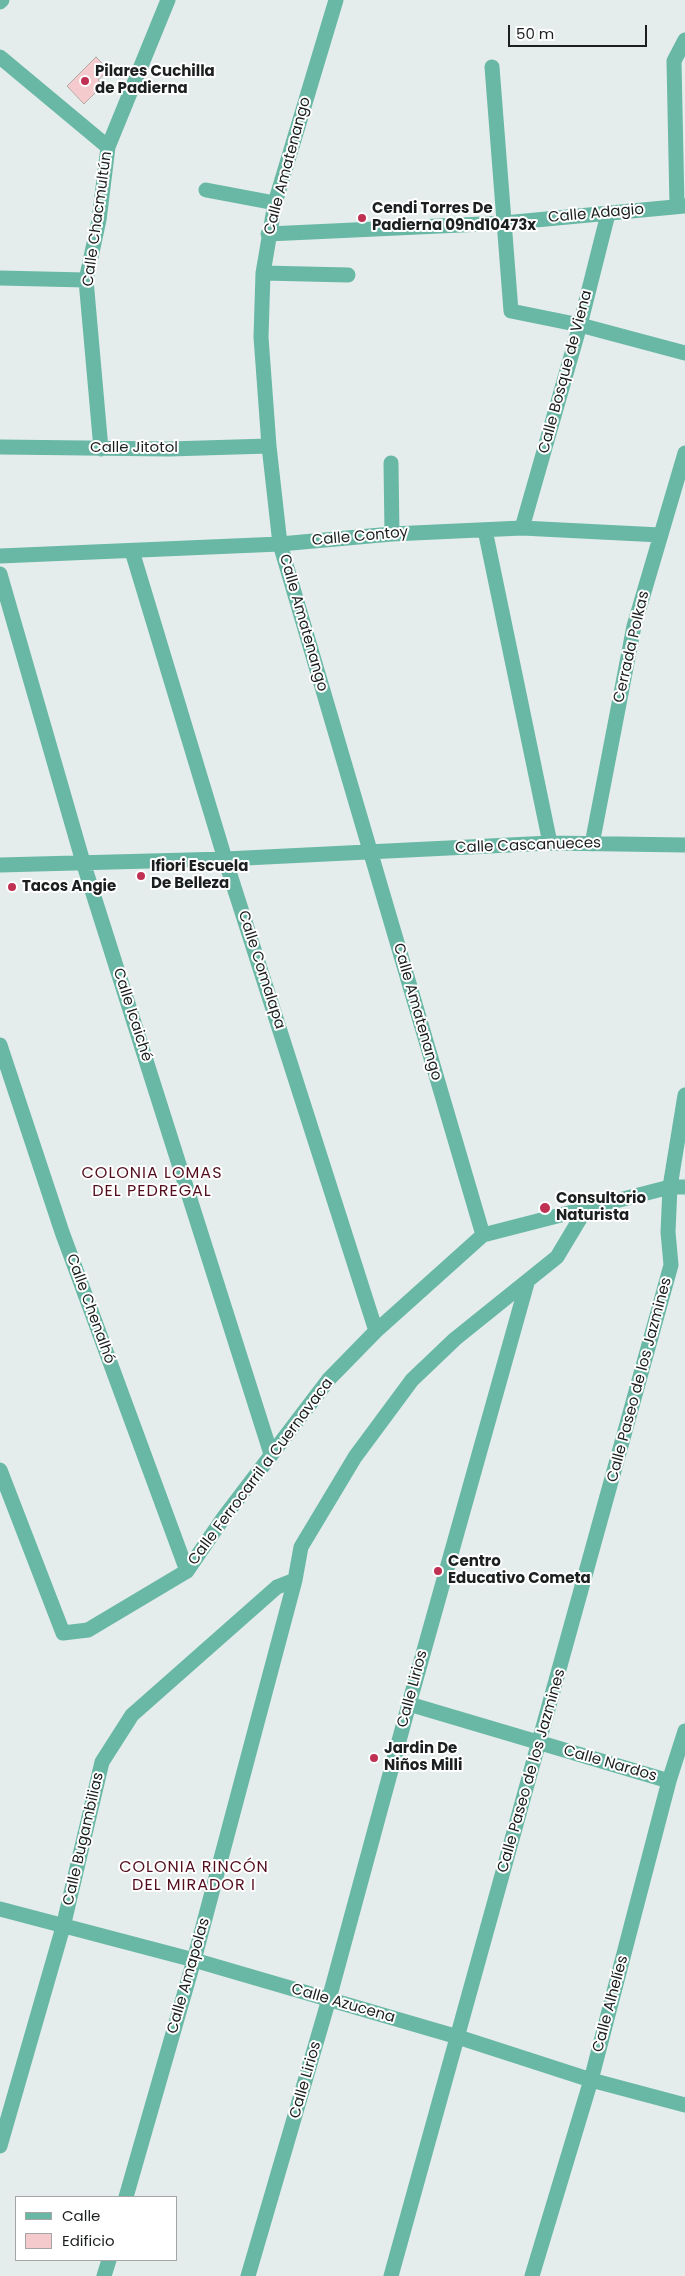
<!DOCTYPE html>
<html>
<head>
<meta charset="utf-8">
<style>
	body { margin:0 }
	#map { position:relative; width:685px; height:2276px; overflow:hidden; background:#e4edeb; font-family:Poppins,sans-serif }
	canvas { display:block }
	.legend { position:absolute; left:15px; top:2196px; width:162px; height:65px; box-sizing:border-box; background:#fff; border:1px solid #a4a5a5; margin:0; padding:6px 9px; list-style:none; font-size:15px; color:#1c1f1f }
	.legend li { display:flex; align-items:center; gap:10px; height:25px }
	.legend b { width:25px; border:1px solid #a4a5a5 }
	.scale { position:absolute; left:508px; top:25px; width:139px; height:22px; box-sizing:border-box; border:2px solid #1c1f1f; border-top:0; padding-left:6px; font-size:15px; line-height:18px; white-space:nowrap; color:#1c1f1f; -webkit-text-stroke:4px #fff; paint-order:stroke }
</style>
</head>
<body>
<div id="map">
<canvas width="685" height="2276"></canvas>
<ul class="legend">
<li><b style="height:6px;background:#69b8a6"></b>Calle</li>
<li><b style="height:14px;background:#f5cacd"></b>Edificio</li>
</ul>
<div class="scale">50 m</div>
</div>
<script>
const g = document.querySelector('canvas').getContext('2d');
g.lineJoin = 'round';
function fillPath(path, color) { g.fillStyle = color; g.fill(path, 'evenodd'); }
const shape = rows => new Path2D(rows.map(r => 'M' + r).join(''));
function stroke(path, color, width, dash) { g.strokeStyle = color; g.lineWidth = width; g.lineCap = dash ? 'butt' : 'round'; g.setLineDash(dash || []); g.stroke(path); }
function drawText(font, color, halo, rows, align = 'center') {
  g.font = font + ' Poppins,sans-serif'; g.lineWidth = 4; g.setLineDash([]); g.textBaseline = 'middle'; g.strokeStyle = halo; g.fillStyle = color; for (const [text, x, y, turn = 0] of rows) {
    g.save(); g.translate(x, y); g.rotate((+turn || 0) * Math.PI / 180); g.textAlign = isNaN(turn) ? turn : align; if (halo) g.strokeText(text, 0, 0); g.fillText(text, 0, 0); g.restore();
  }
}
const building = shape([
	[96,57,109,70,98,80,100,82,94,89,96,92,84,104,67,86,96,57]
]);
const minor = shape([
	[336,0,275,203,263,273,261,337,269,446,280,544,483,1235],
	[0,2,2,0],
	[0,57,108,147],
	[492,67,511,311,580,325,685,353],
	[206,190,275,203],
	[677,206,674,61,685,40],
	[268,234,504,223,685,206],
	[263,273,348,275],
	[0,278,86,280],
	[0,447,169,449,269,446],
	[101,449,86,280,99,220,108,147,168,0],
	[391,463,392,534],
	[522,528,580,325,608,214],
	[485,530,550,843],
	[132,551,225,859,376,1331],
	[0,556,280,544,392,534,522,528,660,535],
	[0,574,83,862,271,1454],
	[592,844,634,626,685,453],
	[0,865,225,859,550,843,685,845],
	[0,1045,62,1232,187,1571],
	[0,1470,63,1633,88,1630,187,1571,224,1517,329,1379,376,1331,483,1235,670,1187,685,1187],
	[409,1704,669,1781],
	[0,1909,194,1960,458,2037,591,2080,685,2105],
	[0,2146,63,1927,102,1762,132,1715,277,1587,295,1580],
	[126,2197,194,1960,295,1580,301,1547,355,1457,412,1380,455,1339,557,1257,587,1207],
	[104,2276,109,2260],
	[248,2276,329,1999,409,1704,527,1283],
	[391,2276,671,1265,668,1232,670,1187,685,1095],
	[532,2276,591,2080,669,1781,685,1731]
]);
const markers = [
	[85,81,5,"#c03052"],
	[362,218,5,"#c03052"],
	[141,876,5,"#c03052"],
	[12,887,5,"#c03052"],
	[545,1208,6,"#c03052"],
	[438,1571,5,"#c03052"],
	[374,1758,5,"#c03052"]
];
const poiNames = [
	["Pilares Cuchilla",95,72],
	["de Padierna",95,89],
	["Cendi Torres De",372,209],
	["Padierna 09nd10473x",372,226],
	["Ifiori Escuela",151,867],
	["De Belleza",151,884],
	["Tacos Angie",22,887],
	["Consultorio",556,1199],
	["Naturista",556,1216],
	["Centro",448,1562],
	["Educativo Cometa",448,1579],
	["Jardin De",384,1749],
	["Niños Milli",384,1766]
];
const streetNames = [
	["Calle Amatenango",288,166,-75],
	["Calle Adagio",596,214,-5],
	["Calle Chacmultún",98,219,-82],
	["Calle Bosque de Viena",566,372,-75],
	["Calle Jitotol",134,448],
	["Calle Contoy",360,537,-5],
	["Calle Amatenango",303,623,74],
	["Cerrada Polkas",632,647,-77],
	["Calle Cascanueces",528,846,-2],
	["Calle Comalapa",261,970,72],
	["Calle Amatenango",417,1012,74],
	["Calle Icaiché",132,1015,72],
	["Calle Chenalhó",90,1309,70],
	["Calle Paseo de los Jazmines",640,1380,-75],
	["Calle Ferrocarril a Cuernavaca",261,1472,-53],
	["Calle Lirios",413,1689,-75],
	["Calle Nardos",610,1764,16],
	["Calle Paseo de los Jazmines",532,1771,-74],
	["Calle Bugambilias",84,1839,-77],
	["Calle Amapolas",189,1976,-74],
	["Calle Azucena",343,2004,16],
	["Calle Alhelíes",611,2004,-75],
	["Calle Lirios",306,2080,-74]
];
const neighbourhoodNames = [
	["COLONIA LOMAS",152,1174],
	["DEL PEDREGAL",152,1192],
	["COLONIA RINCÓN",194,1868],
	["DEL MIRADOR I",194,1886]
];
fillPath(building, '#f5cacd');
stroke(building, '#b2a9a9', 1);
stroke(minor, '#69b8a6', 15);
for (const [x, y, r, color] of markers) { const dot = new Path2D(); dot.arc(x, y, r, 0, 2 * Math.PI); g.fillStyle = color; g.fill(dot); stroke(dot, '#fff', 2); }
drawText('bold 15px', '#1c1f1f', '#fff', poiNames, 'left');
drawText('15px', '#1c1f1f', '#fff', streetNames);
g.letterSpacing = '1px';
drawText('16px', '#540f1f', '#fff', neighbourhoodNames);
g.letterSpacing = '0px';
</script>
</body>
</html>
